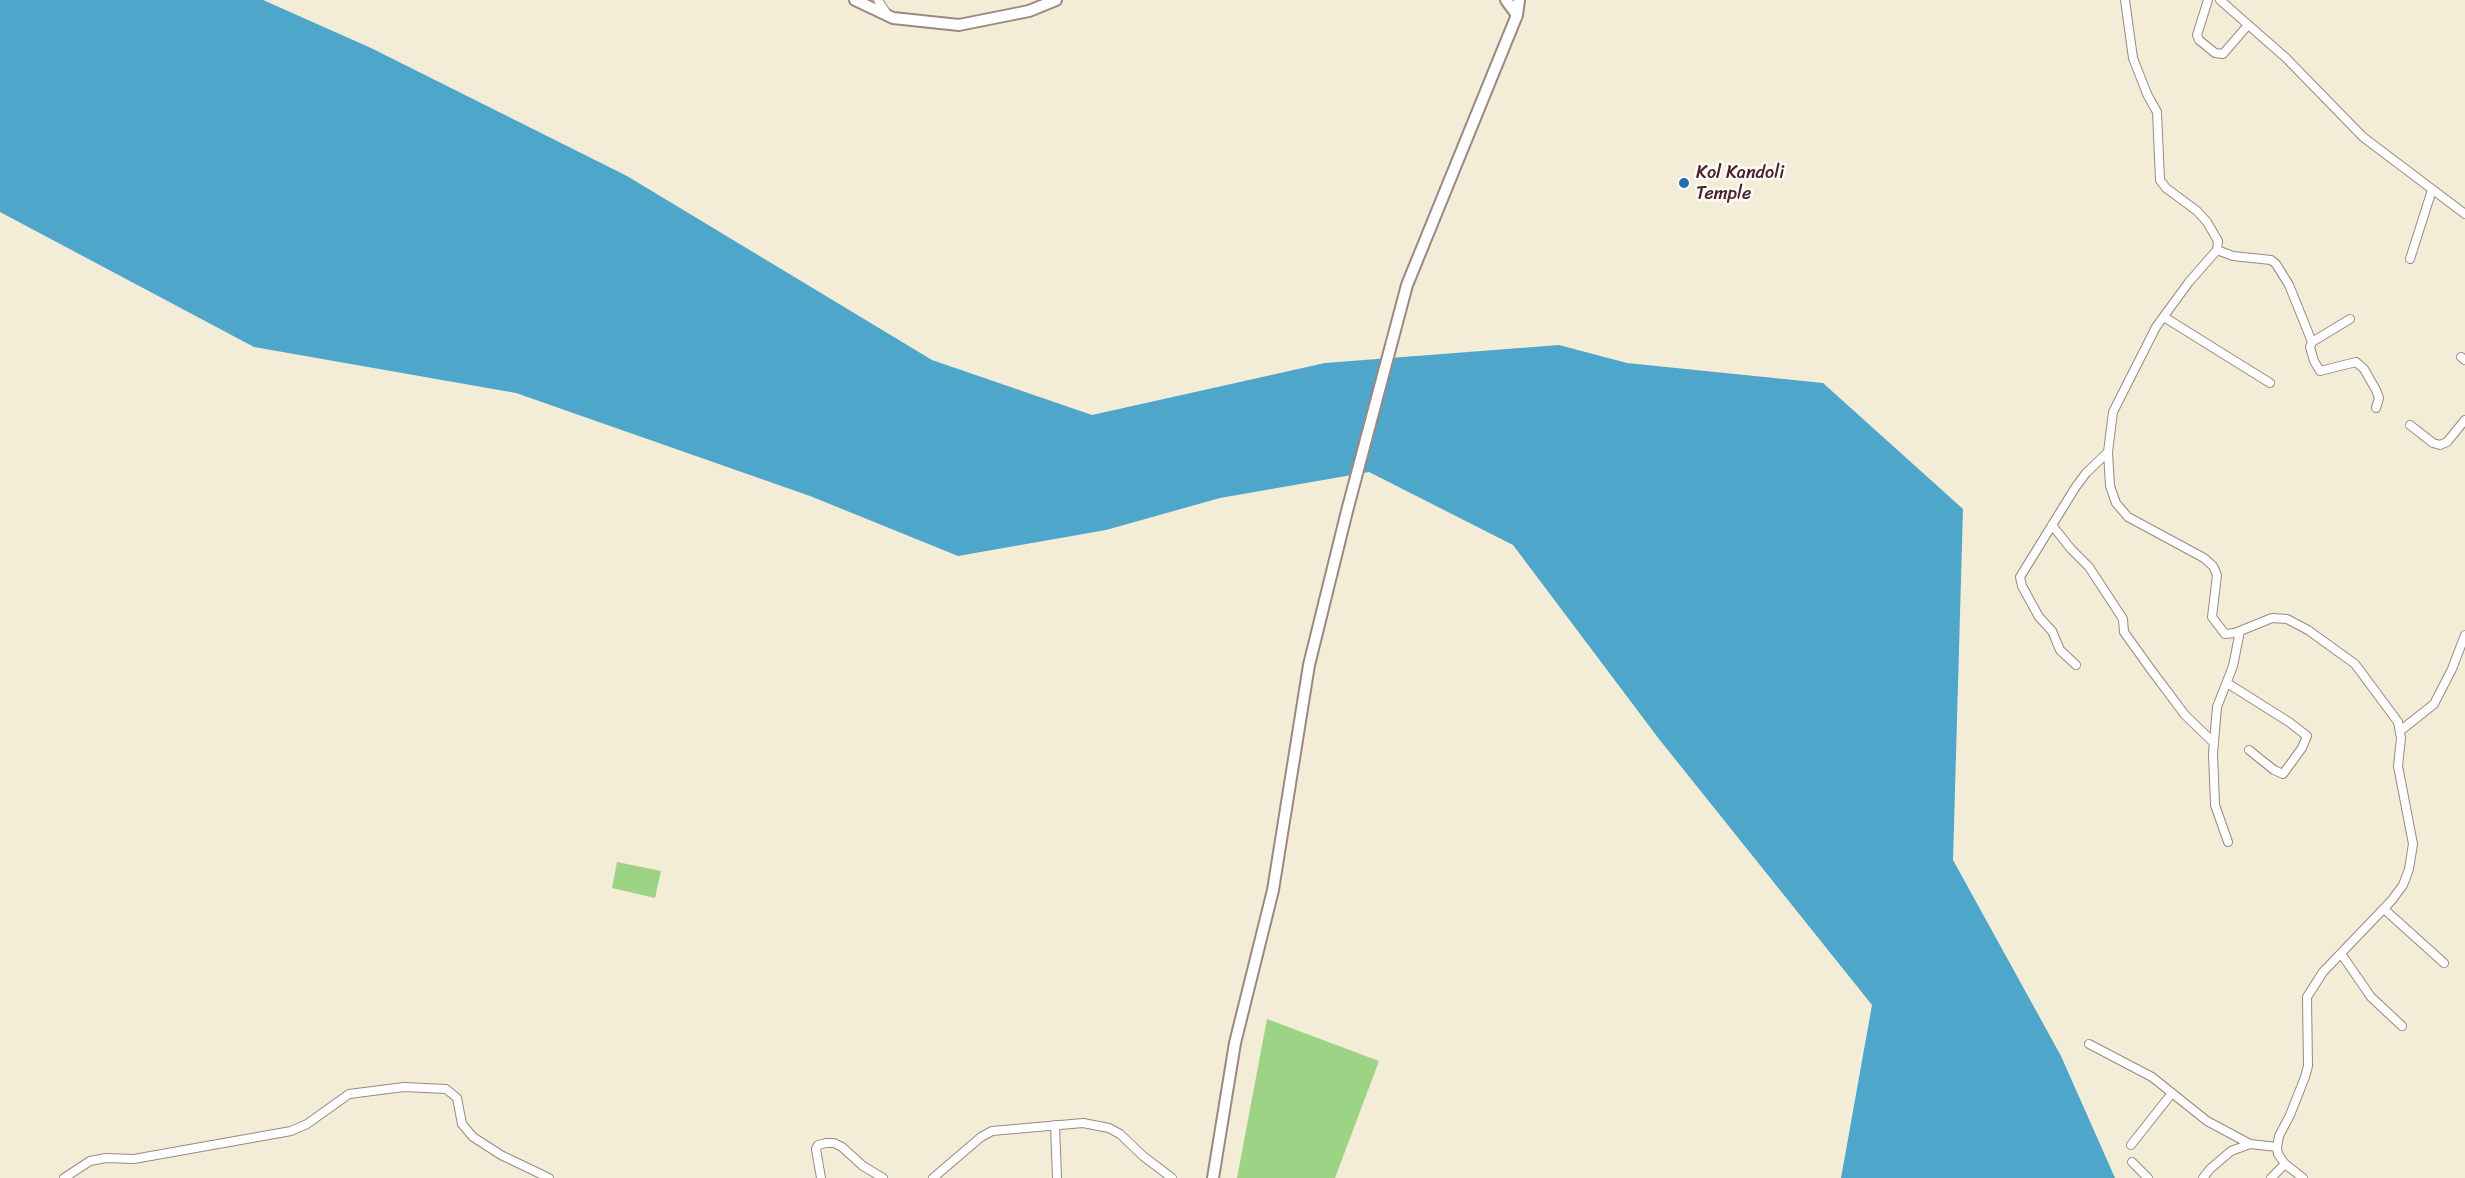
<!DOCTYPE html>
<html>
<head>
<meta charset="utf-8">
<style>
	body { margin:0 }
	canvas { display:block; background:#f3edd8 }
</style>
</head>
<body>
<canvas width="2465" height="1178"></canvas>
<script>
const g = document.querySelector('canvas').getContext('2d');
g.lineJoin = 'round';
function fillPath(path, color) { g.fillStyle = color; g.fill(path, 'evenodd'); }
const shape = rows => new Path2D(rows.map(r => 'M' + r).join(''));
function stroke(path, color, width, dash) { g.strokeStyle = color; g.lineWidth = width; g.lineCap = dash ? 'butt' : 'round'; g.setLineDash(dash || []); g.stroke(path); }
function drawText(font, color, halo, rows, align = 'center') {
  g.font = font + ' Sriracha,sans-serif'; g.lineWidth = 5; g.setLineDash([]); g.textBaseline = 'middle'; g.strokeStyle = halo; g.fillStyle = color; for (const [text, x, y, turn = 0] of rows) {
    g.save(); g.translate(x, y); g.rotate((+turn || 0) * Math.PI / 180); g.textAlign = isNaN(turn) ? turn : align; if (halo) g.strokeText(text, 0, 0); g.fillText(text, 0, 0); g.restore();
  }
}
const green = shape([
	[617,862,661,871,655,898,612,888],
	[1267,1019,1379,1061,1335,1178,1237,1178]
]);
const water = shape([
	[0,0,263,0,371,48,627,176,932,360,1092,415,1325,363,1559,345,1627,363,1823,383,1963,509,1953,860,2061,1056,2115,1178,1841,1178,1872,1005,1659,739,1513,545,1369,472,1220,498,1106,530,958,556,810,496,516,393,254,347,0,212]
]);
const minor = shape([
	[878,0,887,14],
	[2125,0,2133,58,2147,94,2157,112,2160,180,2166,188,2197,211,2207,222,2218,241,2217,250,2189,282,2156,327,2113,412,2108,452,2110,486,2116,503,2128,517,2204,558,2213,566,2217,575,2212,617,2225,634,2235,633,2272,618,2287,619,2308,630,2355,664,2398,722,2401,738,2398,766,2413,844,2409,869,2403,885,2392,900,2323,972,2307,997,2308,1066,2305,1077,2290,1115,2279,1136,2277,1147,2278,1154,2285,1164,2303,1178],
	[2208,0,2197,35,2199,40,2215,53,2223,54,2248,25],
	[2220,0,2286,58,2363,137,2465,214],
	[2217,250,2233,256,2271,260,2276,264,2289,285,2312,342],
	[2410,259,2432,190],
	[2164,317,2270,383],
	[2350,319,2312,342,2310,347,2314,361,2320,371,2356,362,2364,369,2376,390,2379,398,2376,408],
	[2461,357,2465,360],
	[2410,425,2433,443,2440,445,2447,442,2465,420],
	[2052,525,2071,549,2089,567,2123,619,2124,632,2152,671,2185,715,2214,743],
	[2076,665,2060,650,2052,631,2039,617,2022,586,2020,577,2075,488,2086,473,2108,452],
	[2227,683,2289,722,2307,736,2302,748,2283,774,2274,770,2249,750],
	[2400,731,2434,704,2452,669,2465,635],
	[2228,842,2215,805,2213,754,2217,707,2233,666,2240,631],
	[2384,909,2444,963],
	[2342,955,2371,997,2402,1026],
	[2089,1044,2152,1077,2207,1121,2250,1144],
	[1055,1125,1057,1178],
	[2131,1145,2172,1093],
	[2132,1162,2148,1178],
	[64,1178,90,1161,106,1158,134,1159,291,1131,307,1124,349,1094,404,1087,446,1089,457,1098,462,1124,473,1137,501,1155,549,1178],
	[821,1178,816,1149,818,1145,826,1143,834,1143,842,1147,863,1166,883,1178],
	[933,1178,981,1137,992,1131,1083,1123,1109,1128,1120,1134,1143,1156,1172,1178],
	[2203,1178,2210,1169,2231,1151,2250,1144,2277,1147],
	[2271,1178,2285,1164]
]);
const secondary = shape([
	[855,0,893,18,959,25,1029,11,1056,0],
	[1506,0,1517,15],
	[1213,1178,1235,1043,1273,890,1309,665,1347,511,1407,285,1517,15,1519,0]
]);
const markers = [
	[1684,183,6,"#1f6fb2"]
];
const poiNames = [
	["Kol Kandoli",1696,173],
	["Temple",1696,194]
];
fillPath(green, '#9dd384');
fillPath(water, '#4ea6cb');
stroke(minor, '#9e8682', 10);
stroke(secondary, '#9e8682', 14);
stroke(minor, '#fff', 8);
stroke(secondary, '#fff', 10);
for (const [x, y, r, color] of markers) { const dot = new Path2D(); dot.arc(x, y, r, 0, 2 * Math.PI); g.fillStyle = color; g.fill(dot); stroke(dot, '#fdfcf7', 2); }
drawText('18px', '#4a1f2b', '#fdfcf7', poiNames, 'left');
</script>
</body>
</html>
